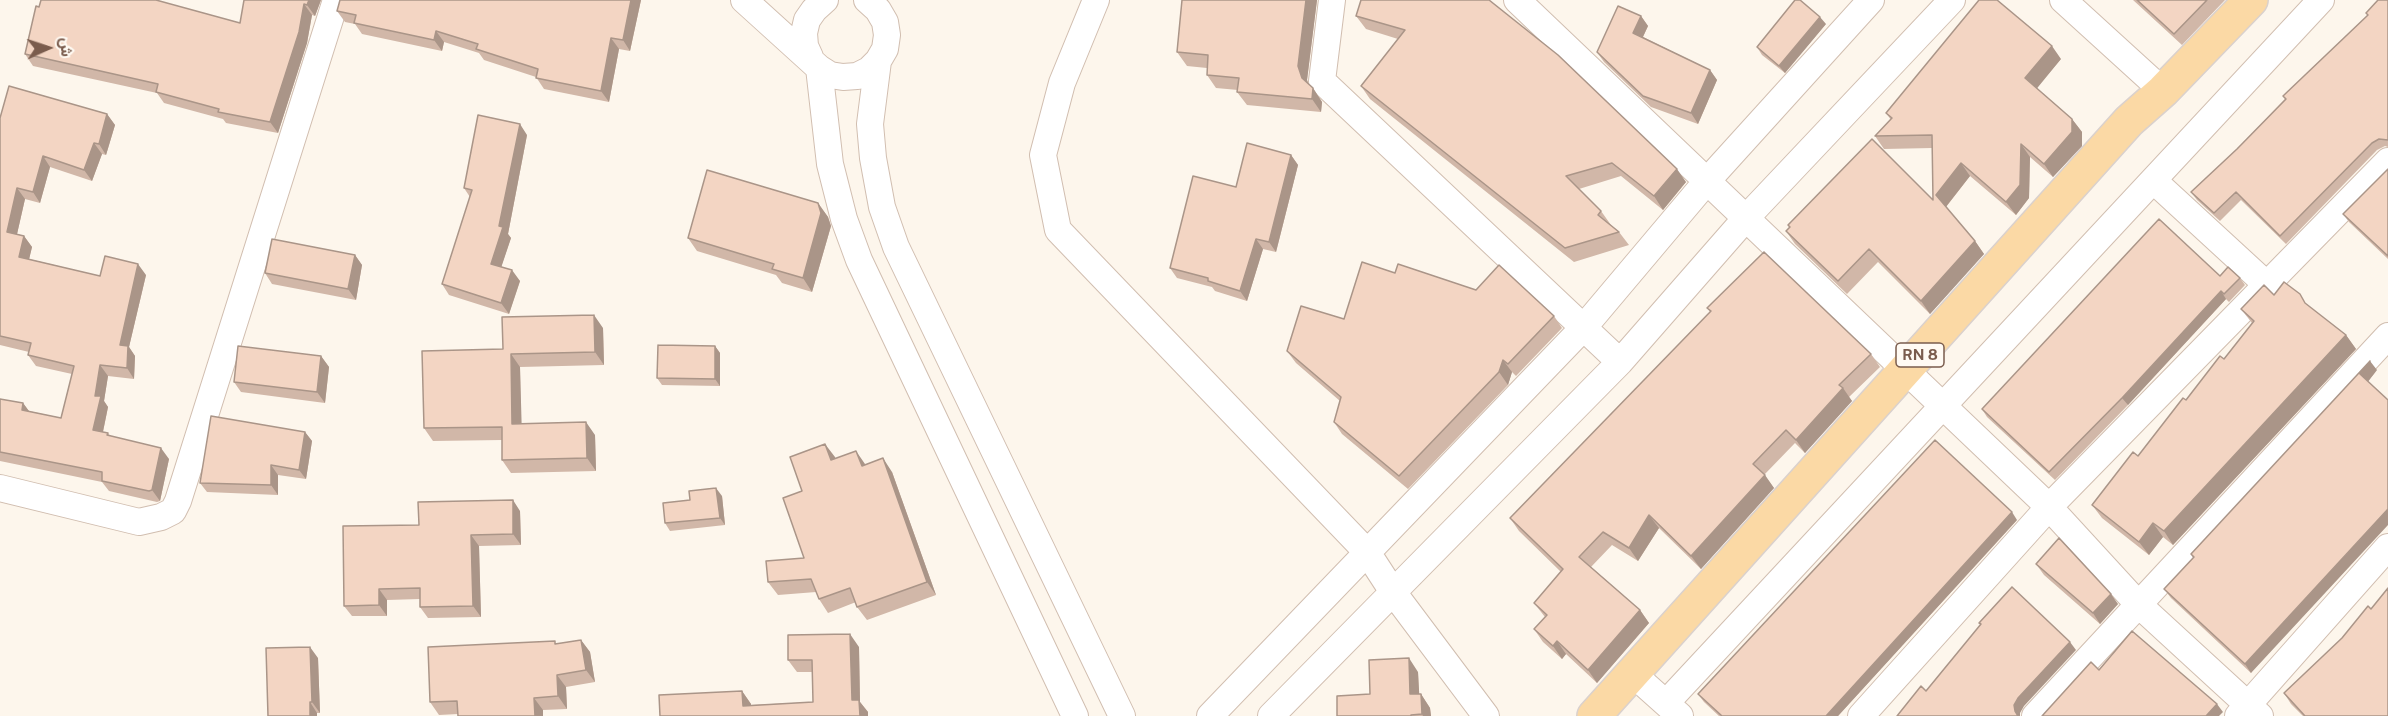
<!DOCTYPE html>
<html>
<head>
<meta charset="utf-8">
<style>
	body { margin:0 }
	#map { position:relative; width:2388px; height:716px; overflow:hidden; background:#fdf6ec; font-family:"Public Sans",Vazirmatn,sans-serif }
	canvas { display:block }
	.north { position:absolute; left:18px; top:18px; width:60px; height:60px; -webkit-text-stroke:4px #fffaf3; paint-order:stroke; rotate:87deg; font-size:16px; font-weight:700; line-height:24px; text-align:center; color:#7a5c4d }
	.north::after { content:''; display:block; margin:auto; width:21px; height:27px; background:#7a5c4d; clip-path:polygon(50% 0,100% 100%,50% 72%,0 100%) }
</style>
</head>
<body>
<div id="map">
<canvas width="2388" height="716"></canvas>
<div class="north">ش</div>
</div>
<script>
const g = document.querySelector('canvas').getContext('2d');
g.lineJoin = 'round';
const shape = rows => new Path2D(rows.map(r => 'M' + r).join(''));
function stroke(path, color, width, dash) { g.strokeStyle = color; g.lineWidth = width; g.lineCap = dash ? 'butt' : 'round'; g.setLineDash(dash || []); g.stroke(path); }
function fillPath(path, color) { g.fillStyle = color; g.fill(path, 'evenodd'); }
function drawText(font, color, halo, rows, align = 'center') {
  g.font = font + ' "Public Sans",sans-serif'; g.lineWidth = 6; g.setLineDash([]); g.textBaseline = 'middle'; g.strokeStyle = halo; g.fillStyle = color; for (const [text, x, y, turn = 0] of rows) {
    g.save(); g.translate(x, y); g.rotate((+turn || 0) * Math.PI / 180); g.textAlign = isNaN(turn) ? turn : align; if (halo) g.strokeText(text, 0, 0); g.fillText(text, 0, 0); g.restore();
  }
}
const minor = shape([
	[744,0,819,68,830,75,843,77,857,76,869,70,878,61,885,49,887,35,885,22,878,10,867,0],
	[1096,0,1062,83,1043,155,1058,230,1367,552,1393,592,1486,716],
	[1332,0,1322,81,1620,362],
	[1517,0,2049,507,2139,605,2260,716],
	[2063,0,2163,91],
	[810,57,805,46,804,33,807,20,814,10,825,0],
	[878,61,870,124,873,158,882,207,896,247,1122,716],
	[819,68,830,164,844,219,859,260,1075,716],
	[2154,181,2266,284],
	[0,488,139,522,161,517,173,511,178,501,336,0],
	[1633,674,1680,716],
	[1666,703,2321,0],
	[1210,716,1584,327,1707,181,1871,0],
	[1271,716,1620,362,1746,218,1952,0],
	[1861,716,2049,507,2388,161],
	[2035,716,2388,336],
	[2238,716,2388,547]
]);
const primary = shape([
	[1594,716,2129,121,2163,91,2251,0]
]);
const wall = shape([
	[321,0,315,16,312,15,307,43,278,133,226,123,223,119,164,103,157,93,33,66,25,54,240,23],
	[340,0,641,0,630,51,619,49,609,102,544,89,536,77,484,60,479,53,444,42,442,51,362,34,355,24,345,22,337,11],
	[1182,0,1317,0,1307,80,1309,85,1313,88,1322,102,1321,112,1247,105,1237,92,1238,90,1216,88,1207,75,1207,68,1187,66,1177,52],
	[1361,0,1686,182,1663,210,1621,176,1579,189,1601,211,1611,225,1619,232,1629,245,1574,262,1370,99,1361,86,1398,39,1366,29,1356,16],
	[2133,0,2225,0,2182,45],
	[2388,0,2388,147,2385,146,2377,150,2286,244,2241,200,2220,221,2197,200,2191,192,2237,149,2285,99,2283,96,2368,15,2366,13],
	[1641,16,1648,26,1643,37,1710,70,1717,80,1698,124,1651,107,1604,62,1597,52],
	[1826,24,1785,73,1762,55,1757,47],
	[2061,59,2036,88,2072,119,2082,132,2082,146,2053,177,2030,157,2029,198,2016,215,1970,176,1946,207,1975,241,1984,254,1930,314,1878,262,1847,294,1795,244,1786,231,1789,227,1788,225,1933,200,1932,148,1884,149,1875,136,1891,120,1886,113],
	[107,114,115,125,106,155,102,154,92,181,50,167,40,203,25,199,17,234,24,236,32,247,29,259,100,276,146,275,129,347,135,356,134,379,108,376,104,401,108,407,103,432,108,433,110,436,169,459,160,501,157,502,109,491,102,482,0,461,0,399,23,403,29,411,61,418,72,374,36,366,28,355,29,352,0,345,0,118],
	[527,135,508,234,511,238,501,267,520,281,509,314,449,295,442,284,470,197,464,188],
	[1291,155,1298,165,1276,252,1263,249,1247,301,1215,291,1212,287,1177,278,1170,268,1236,187],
	[2388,169,2388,259,2349,222,2343,214],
	[818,203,828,217,831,226,812,292,782,283,776,275,697,251,688,238],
	[355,255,362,265,356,300,272,284,265,273],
	[1395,273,1554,316,1562,328,1516,376,1512,372,1508,385,1408,489,1342,434,1334,422,1340,401,1296,363,1287,351,1344,319],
	[2220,276,2240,278,2245,285,2229,302,2226,299,2128,405,2055,480,1987,417,1982,409],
	[2274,295,2307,305,2346,335,2356,349,2173,545,2163,537,2149,555,2102,518,2092,505,2138,456,2224,359,2252,323,2241,309],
	[1707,308,1871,354,1880,367,1849,397,1852,401,1805,453,1795,443,1764,475,1774,488,1701,569,1659,528,1638,561,1612,545,1591,567,1640,610,1649,623,1597,683,1566,654,1562,659,1543,642,1534,629,1545,617,1534,603,1561,572,1519,531,1510,518,1710,312],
	[603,328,604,365,520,367,521,423,595,435,596,471,511,473,502,460,502,440,433,441,424,428,503,349],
	[715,346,720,353,720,386,662,385,657,378],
	[321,356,329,367,325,403,241,392,234,382],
	[2377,370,2368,381,2251,673,2171,598,2164,589,2193,558,2191,554],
	[305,432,312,441,306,479,278,475,278,495,207,492,200,483],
	[835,459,865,465,892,472,936,595,867,620,857,607,856,602,828,613,819,599,816,592,778,595,768,582,804,558,802,491],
	[722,496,725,525,670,531,665,523,690,500],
	[520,511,521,545,479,546,481,617,428,618,420,607,420,599,387,600,387,616,352,616,344,606,419,525],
	[2017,520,1838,716,1719,716,1704,702,1698,694],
	[2036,564,2118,604,2100,624,2044,575],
	[2342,638,2388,716,2303,716,2291,704,2284,693],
	[581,640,590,652,595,682,566,687,567,709,543,710,543,716,458,716,458,714,439,715,430,702,557,644],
	[859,647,860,702,868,712,868,716,660,716,742,691,751,704,751,705,813,702,813,672,797,672,788,660],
	[318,658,320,713,317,713,317,716,268,716],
	[1418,672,1419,694,1421,694,1430,708,1431,716,1337,716,1370,694]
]);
const shadedWall = shape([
	[309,0,321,0,315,16,307,5],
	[631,0,641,0,630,51,623,40],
	[1306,0,1317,0,1307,80,1311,92,1302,78,1298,66],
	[304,4,312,15,307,43,278,133,270,122],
	[1641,16,1648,26,1640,43,1633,33],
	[1820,17,1826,24,1785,73,1779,66],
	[436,31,444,42,442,51,434,40],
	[611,38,619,49,609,102,601,91],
	[2052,46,2061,59,2034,92,2025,78],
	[1710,70,1717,80,1698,124,1691,113],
	[1313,88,1322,102,1321,112,1312,99],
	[107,114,115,125,106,155,99,144],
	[2072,119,2082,132,2082,146,2053,177,2044,164],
	[520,124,527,135,508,234,511,238,499,274,491,264],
	[94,143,102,154,92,181,84,170],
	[2021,144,2030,157,2029,198,2016,215,2006,202],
	[1291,155,1298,165,1276,252,1269,242],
	[43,156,50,167,40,203,33,192],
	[1961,163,1970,176,1945,208,1936,195],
	[1677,169,1686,182,1663,210,1654,196],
	[17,188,25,199,15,243,7,232],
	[818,203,828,217,831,226,812,292,803,278],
	[24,236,32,247,27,268,19,257],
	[1256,239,1263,249,1247,301,1240,291],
	[1975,241,1984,254,1930,314,1921,301],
	[355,255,362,265,356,300,348,289],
	[138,264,146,275,129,347,135,356,134,379,127,368,120,345],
	[512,270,520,281,509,314,501,303],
	[2221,291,2226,299,2128,405,2122,398],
	[594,315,603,328,604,365,595,352],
	[2346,335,2356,349,2173,545,2164,531],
	[715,346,720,353,720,386,715,379],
	[511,354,520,367,522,437,512,424],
	[321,356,329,367,325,403,317,392],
	[1503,360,1512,372,1508,385,1499,372],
	[2370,361,2377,370,2367,383,2360,374],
	[100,365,108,376,104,401,108,407,101,441,93,430,95,396],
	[1843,388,1852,401,1805,453,1796,440],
	[23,403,31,414,22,410],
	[586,422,595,435,596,471,587,458],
	[305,432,312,441,306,479,299,470],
	[825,444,835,457,840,473,831,460],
	[161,448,169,459,160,501,152,490],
	[856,451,865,464,871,479,862,466],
	[883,458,892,472,936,595,927,582],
	[271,465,278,475,278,495,271,485],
	[1765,475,1774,488,1701,569,1691,556],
	[716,488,722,496,725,525,720,518],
	[513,500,520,511,521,545,513,534],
	[2388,509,2388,525,2251,673,2245,664],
	[2012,512,2017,520,1838,716,1826,716],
	[1649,515,1659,528,1638,561,1629,548],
	[2153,523,2163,537,2149,555,2139,542],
	[471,535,479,546,481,617,473,606],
	[379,589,387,600,387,616,379,605],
	[2111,594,2118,604,2100,624,2093,613],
	[1640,610,1649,623,1597,683,1588,670],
	[850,634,859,647,860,702,868,712,868,716,860,716,852,700],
	[581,640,590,652,595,682,586,670],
	[1557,641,1566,654,1562,659,1553,646],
	[2070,642,2076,650,2024,706,2020,713,2020,716,2018,716,2015,711,2014,705,2018,698],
	[310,647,318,658,320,713,312,702],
	[1409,658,1418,672,1420,708,1410,694],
	[557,675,566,687,567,709,558,696],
	[742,691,751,704,751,716,743,706],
	[1421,694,1430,708,1431,716,1423,716,1422,714],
	[534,698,543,710,543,716,535,716],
	[310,702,317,713,317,716,310,716],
	[2217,704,2223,712,2219,716,2206,716]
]);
const building = shape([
	[41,0,156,0,240,23,244,0,309,0,307,5,304,4,299,32,270,122,218,112,219,109,156,92,158,84,25,54,36,6,39,7,41,0],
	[340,0,631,0,623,40,611,38,601,91,536,78,538,69,476,49,478,44,436,31,434,40,354,23,356,15,337,11,340,0],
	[1182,0,1306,0,1298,66,1302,78,1313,88,1312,99,1237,92,1239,78,1207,75,1208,55,1177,52,1182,0],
	[1361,0,1489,0,1558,55,1677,169,1654,196,1612,163,1566,176,1601,211,1598,215,1619,232,1565,248,1361,86,1405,30,1356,16,1361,0],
	[1795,0,1800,0,1820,17,1779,66,1757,47,1795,0],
	[1979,0,1997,0,2052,46,2025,78,2072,119,2072,132,2044,164,2021,144,2020,185,2006,202,1961,163,1936,195,1975,241,1921,301,1869,249,1838,281,1786,231,1790,227,1788,225,1872,139,1933,200,1932,135,1875,136,1892,118,1886,113,1979,0],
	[2137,0,2207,0,2174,34,2137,0],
	[2378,0,2388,0,2388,140,2379,139,2372,143,2280,236,2236,192,2214,213,2191,192,2237,149,2286,99,2283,96,2368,15,2366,13,2378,0],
	[1618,6,1641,16,1633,33,1710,70,1691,113,1643,96,1597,52,1618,6],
	[9,86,107,114,99,144,94,143,84,170,43,156,33,192,17,188,7,232,24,236,19,257,100,276,105,256,138,264,120,345,128,346,127,368,100,365,95,396,101,396,93,430,108,433,107,435,161,448,152,490,149,491,102,481,102,472,0,452,0,399,23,403,22,410,61,418,74,366,28,355,31,343,0,336,0,118,9,86],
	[478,115,520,124,499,226,503,227,491,264,512,270,501,303,442,284,472,190,464,188,478,115],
	[1247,143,1291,155,1269,242,1256,239,1240,291,1208,281,1208,278,1170,268,1193,176,1236,187,1247,143],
	[2388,169,2388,256,2343,214,2388,169],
	[707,170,818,203,821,213,803,278,772,269,774,264,688,238,707,170],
	[2159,219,2220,276,2228,267,2240,278,2224,294,2221,291,2122,398,2049,472,1982,409,2159,219],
	[272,239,355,255,348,289,265,273,272,239],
	[1764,252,1871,354,1839,385,1843,388,1796,440,1786,430,1753,464,1765,475,1691,556,1649,515,1629,548,1603,532,1579,557,1640,610,1588,670,1557,641,1553,646,1534,629,1547,615,1534,603,1563,569,1510,518,1711,311,1707,308,1764,252],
	[1362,262,1395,273,1398,264,1476,290,1499,265,1554,316,1508,364,1503,360,1499,372,1399,476,1334,422,1341,397,1287,351,1301,306,1344,319,1362,262],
	[2284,282,2300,294,2305,303,2346,335,2164,531,2153,523,2139,542,2092,505,2133,452,2138,456,2183,398,2186,400,2220,356,2224,359,2254,321,2241,309,2264,285,2274,295,2284,282],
	[594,315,595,352,511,354,512,424,586,422,587,458,502,460,502,427,424,428,422,351,503,349,502,317,594,315],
	[658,345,715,346,715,379,657,378,658,345],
	[238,346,321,356,317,392,234,382,238,346],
	[2370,361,2360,374,2388,400,2388,509,2245,664,2164,589,2194,557,2191,554,2370,361],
	[211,416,305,432,299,470,271,465,271,485,200,483,211,416],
	[1935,440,2012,512,1826,716,1722,716,1698,694,1935,440],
	[825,444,831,460,856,451,862,466,883,458,927,582,857,607,850,588,819,599,811,579,768,582,766,561,804,558,783,498,802,491,790,457,825,444],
	[716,488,720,518,665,523,663,503,690,500,689,491,716,488],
	[513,500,513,534,471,535,473,606,420,607,420,588,379,589,379,605,344,606,343,526,419,525,418,502,513,500],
	[2059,538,2111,594,2093,613,2036,564,2059,538],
	[2012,587,2070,642,2018,698,2014,705,2015,711,2018,716,1897,716,1921,686,1926,691,1981,624,1979,623,2012,587],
	[2388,588,2388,716,2305,716,2284,693,2342,638,2368,606,2371,609,2388,588],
	[2132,631,2217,704,2206,716,2042,716,2091,662,2099,670,2132,631],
	[850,634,852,700,859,700,860,716,660,716,659,695,742,691,743,706,813,702,812,660,788,660,788,635,850,634],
	[581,640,586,670,557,675,558,696,534,698,535,716,458,716,457,701,430,702,428,647,555,641,555,644,581,640],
	[310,647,312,702,310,702,310,716,268,716,266,648,310,647],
	[1409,658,1410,694,1421,694,1422,714,1411,715,1411,716,1337,716,1337,696,1370,694,1369,660,1409,658]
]);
const shields = [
	[1920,355,48]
];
const shieldNames = [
	["RN 8",1920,355]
];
stroke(minor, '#d1beb0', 28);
stroke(primary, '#dad1cd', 36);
stroke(minor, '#fff', 26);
stroke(primary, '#fbd9a5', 33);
fillPath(wall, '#d1b7a8');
fillPath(shadedWall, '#aa9588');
fillPath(building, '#f3d5c3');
stroke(building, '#aa9588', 1.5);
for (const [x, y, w] of shields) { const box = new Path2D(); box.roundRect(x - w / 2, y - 12, w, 24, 4.5); g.fillStyle = '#fffaf3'; g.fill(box); stroke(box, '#7a5c4d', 1.5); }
drawText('bold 15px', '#7a5c4d', null, shieldNames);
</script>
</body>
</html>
